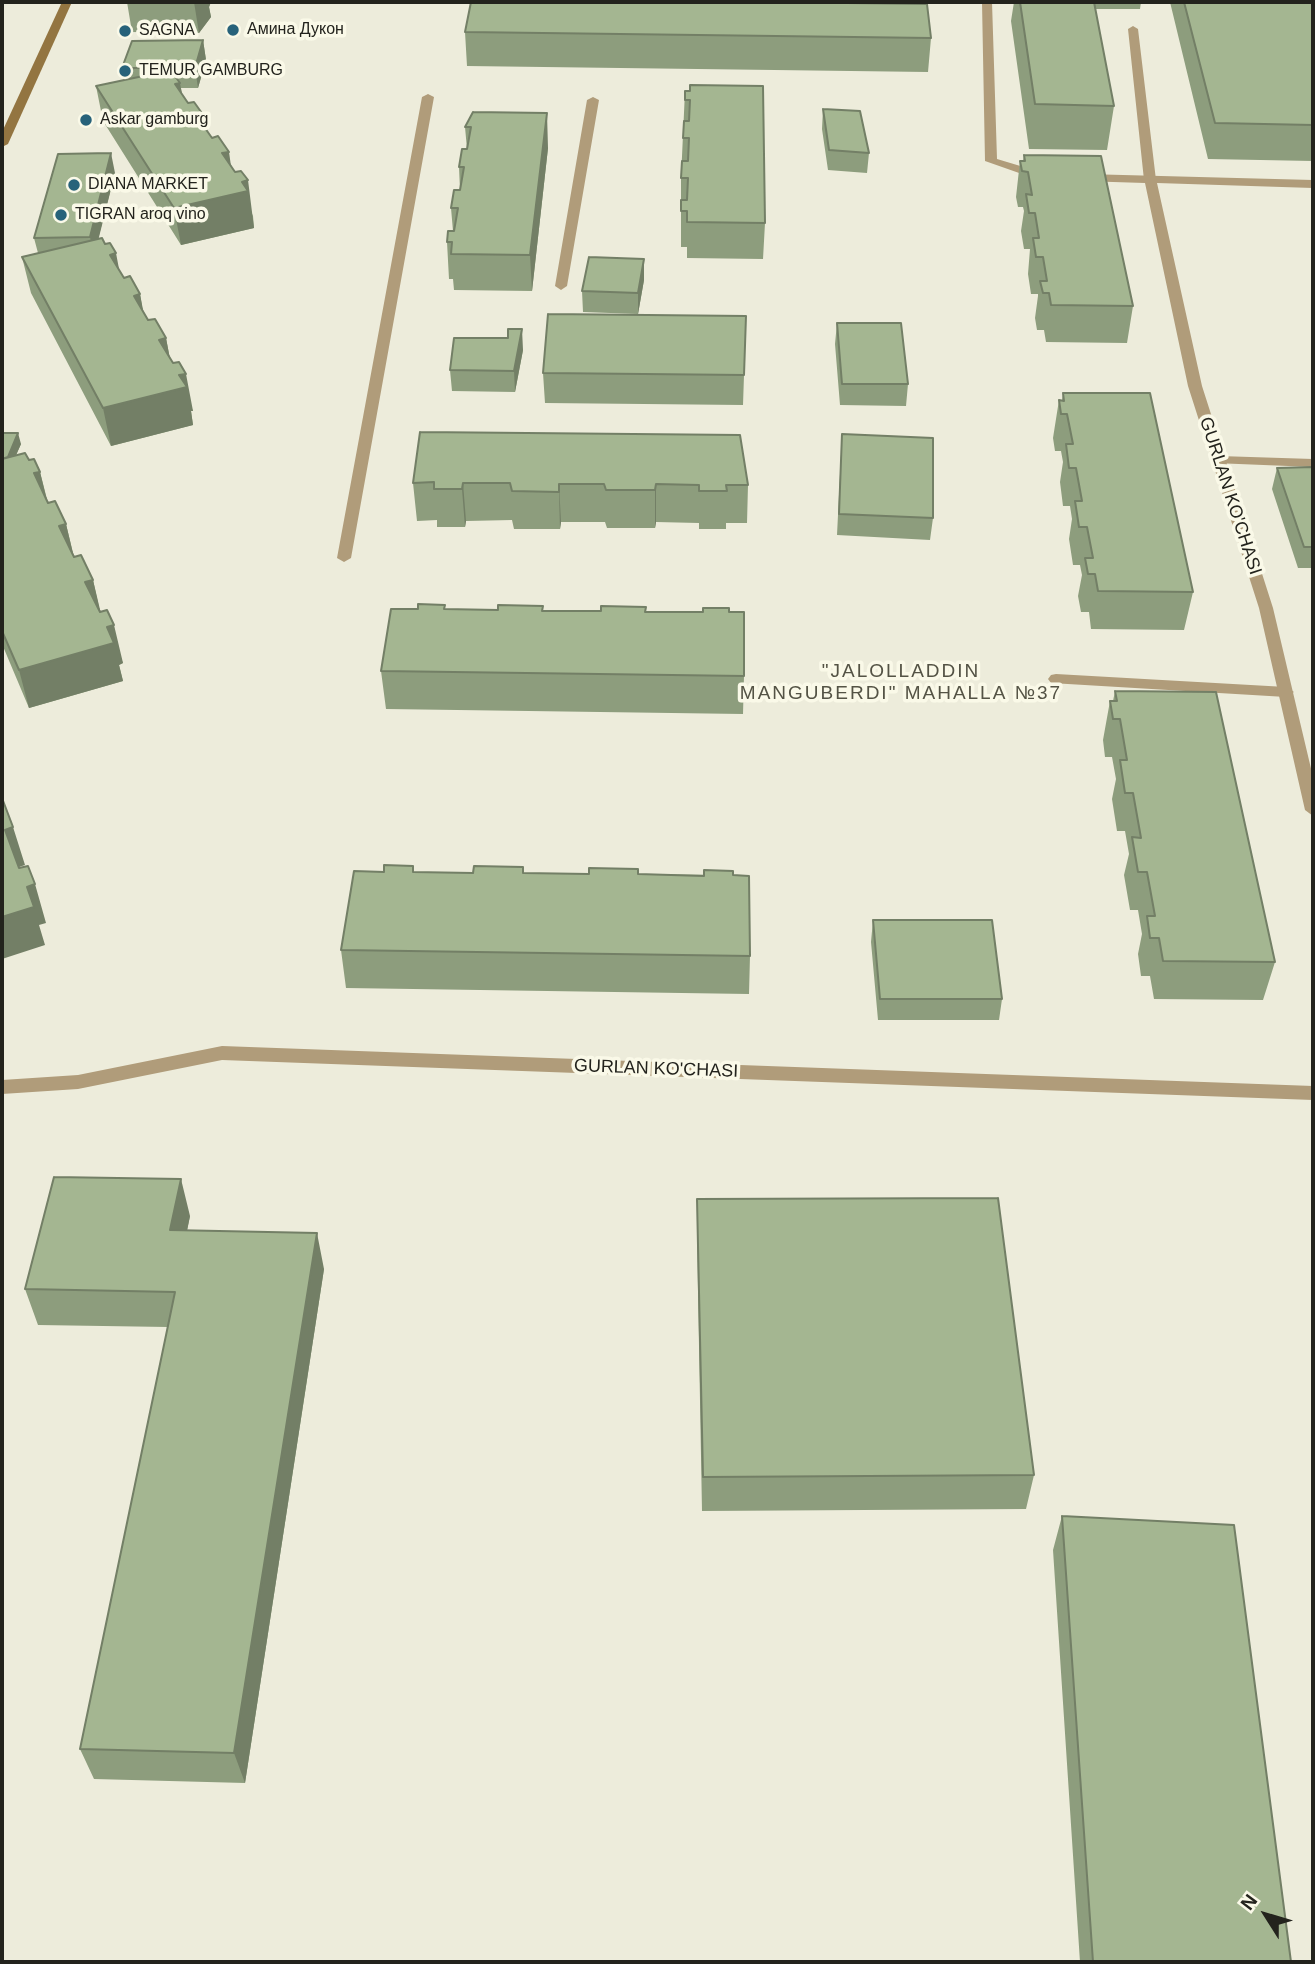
<!DOCTYPE html>
<html>
<head>
<meta charset="utf-8">
<style>
	body { margin:0 }
	#map { position:relative; width:1315px; height:1964px; overflow:hidden; background:#edecdb; font-family:Helvetica,sans-serif }
	canvas { display:block }
	.frame { position:absolute; inset:0; border:4px solid #23231d; pointer-events:none }
	.north { position:absolute; left:1231px; top:1880px; width:70px; height:70px; -webkit-text-stroke:5px #faf9e8; paint-order:stroke; rotate:307deg; font-size:19px; font-weight:700; line-height:28px; text-align:center; color:#23231d }
	.north::after { content:''; display:block; margin:auto; width:24px; height:32px; background:#23231d; clip-path:polygon(50% 0,100% 100%,50% 72%,0 100%) }
</style>
</head>
<body>
<div id="map">
<canvas width="1315" height="1964"></canvas>
<div class="frame"></div>
<div class="north">N</div>
</div>
<script>
const g = document.querySelector('canvas').getContext('2d');
g.lineJoin = 'round';
const shape = rows => new Path2D(rows.map(r => 'M' + r).join(''));
function fillPath(path, color) { g.fillStyle = color; g.fill(path, 'evenodd'); }
function stroke(path, color, width, dash) { g.strokeStyle = color; g.lineWidth = width; g.lineCap = dash ? 'butt' : 'round'; g.setLineDash(dash || []); g.stroke(path); }
function drawText(font, color, halo, rows, align = 'center') {
  g.font = font + ' Helvetica,sans-serif'; g.lineWidth = 7; g.setLineDash([]); g.textBaseline = 'middle'; g.strokeStyle = halo; g.fillStyle = color; for (const [text, x, y, turn = 0] of rows) {
    g.save(); g.translate(x, y); g.rotate((+turn || 0) * Math.PI / 180); g.textAlign = isNaN(turn) ? turn : align; if (halo) g.strokeText(text, 0, 0); g.fillText(text, 0, 0); g.restore();
  }
}
const lane = shape([
	[1133,26,1138,29,1156,180,1150,184,1144,180,1128,29,1133,26],
	[428,94,434,97,351,558,344,562,337,558,422,97,428,94],
	[593,97,599,100,567,286,561,290,555,286,587,100,593,97],
	[1219,456,1313,459,1313,467,1214,463,1212,460,1219,456],
	[1056,674,1286,687,1294,692,1286,697,1051,683,1048,679,1051,675,1056,674]
]);
const street = shape([
	[982,2,992,2,997,159,1047,174,1047,180,1039,180,985,161,982,2],
	[1085,174,1313,180,1313,188,1157,183,1202,386,1273,608,1313,777,1313,816,1305,810,1259,608,1188,386,1145,183,1081,181,1081,175,1085,174],
	[222,1046,1313,1086,1313,1100,222,1060,78,1089,2,1094,2,1080,78,1075,222,1046]
]);
const secondary = shape([
	[62,2,72,2,8,144,2,147,2,132,62,2]
]);
const wall = shape([
	[127,2,211,2,209,7,211,17,199,33,132,32],
	[1014,2,1141,2,1140,9,1095,9,1114,106,1107,150,1029,149,1011,21],
	[1170,2,1313,2,1313,161,1208,159],
	[465,32,931,38,928,72,467,66],
	[203,40,206,60,198,88,181,88,182,94,188,103,204,116,206,129,231,165,253,216,254,228,181,245,103,121,96,86,124,80,122,68],
	[685,91,765,223,763,259,687,258,687,247,681,247,681,178],
	[823,109,869,153,867,173,828,170,822,129],
	[473,112,548,148,532,291,454,290,453,279,449,279,447,242,453,231,451,208,460,190,459,167,467,149,465,127],
	[1024,155,1133,306,1127,343,1046,342,1044,330,1037,330,1035,318,1038,296,1038,294,1031,294,1028,274,1030,249,1024,249,1021,231,1024,211,1023,207,1018,207,1016,197,1020,161,1023,161],
	[115,173,98,239,124,278,140,294,143,312,148,320,166,338,170,359,193,411,191,411,193,425,111,446,31,293,22,257,38,253,34,238],
	[644,280,638,314,583,312,582,291],
	[746,316,743,405,545,403,543,373],
	[837,323,908,384,906,406,840,405,835,344],
	[523,350,515,392,452,391,450,370],
	[1063,393,1193,592,1184,630,1091,629,1089,612,1081,612,1078,596,1082,575,1080,565,1073,565,1069,539,1072,519,1070,506,1063,506,1060,482,1063,462,1061,451,1055,451,1053,438,1059,400,1062,400],
	[420,432,748,485,747,523,726,523,726,529,699,529,699,523,656,522,655,528,607,528,605,522,561,522,560,529,514,529,512,520,466,521,465,527,437,527,437,520,417,521,413,483],
	[2,433,21,444,16,455,29,460,40,472,48,503,66,524,74,557,93,580,100,612,123,663,119,665,123,681,29,708,2,644],
	[842,434,933,518,930,540,837,535],
	[1313,467,1313,568,1298,568,1272,489,1277,468],
	[445,605,445,609,646,612,744,676,743,714,386,709,381,671],
	[1115,691,1275,962,1263,1000,1154,999,1150,976,1141,976,1138,954,1142,934,1138,910,1130,910,1124,875,1129,854,1125,831,1117,831,1112,799,1116,779,1112,757,1105,757,1103,740,1110,701,1113,701],
	[414,872,733,875,750,956,749,994,346,988,341,950],
	[873,920,1002,999,999,1020,878,1020,871,942],
	[697,1199,1034,1475,1026,1509,702,1511,697,1236],
	[190,1216,187,1230,324,1269,245,1783,94,1779,80,1749,168,1327,38,1325,25,1289],
	[1062,1516,1291,1962,1080,1962,1053,1550]
]);
const shadedWall = shape([
	[194,2,211,2,209,7,211,17,199,33],
	[203,40,206,60,198,88,195,68],
	[180,83,186,118,175,84],
	[547,113,548,148,532,291,530,255],
	[204,116,210,152,198,118],
	[229,152,234,187,222,153],
	[111,153,115,173,94,257,90,237],
	[248,180,254,228,181,245,174,208],
	[116,253,123,290,110,255],
	[644,259,644,280,638,314,638,293],
	[140,294,147,331,134,296],
	[522,329,523,350,515,392,514,371],
	[166,338,173,375,159,340],
	[186,374,193,411,191,411,193,425,111,446,103,408,179,375],
	[18,433,21,444,6,478,4,467],
	[40,472,49,509,34,473],
	[463,483,466,521,465,527,462,489],
	[559,484,561,522,560,529,559,492],
	[656,484,656,522,655,528,655,490],
	[66,524,75,562,59,526],
	[93,580,102,618,85,582],
	[114,625,123,663,119,665,123,681,29,708,19,670,107,627],
	[13,827,25,865,16,868,5,830],
	[35,884,46,923,39,925,45,945,2,959,2,917,27,887],
	[181,1179,190,1216,180,1266,170,1230],
	[317,1233,324,1269,245,1783,234,1753]
]);
const building = shape([
	[471,2,767,2,927,4,931,38,465,32,471,2],
	[1020,2,1094,2,1114,106,1035,104,1020,2],
	[1184,2,1313,2,1313,125,1215,123,1184,2],
	[203,40,195,68,122,68,132,41,203,40],
	[167,71,171,76,174,75,180,83,175,84,188,103,194,102,204,116,198,118,212,138,218,136,229,152,222,153,235,172,241,171,248,180,242,182,248,191,174,208,96,86,167,71],
	[690,85,763,86,765,223,687,222,687,211,681,211,681,200,687,200,688,178,681,178,682,161,688,161,689,138,683,138,684,121,689,121,690,100,685,100,685,91,690,91,690,85],
	[823,109,860,111,869,153,829,150,823,109],
	[473,112,547,113,530,255,451,254,452,242,447,242,448,231,454,231,458,208,451,208,454,190,460,190,464,167,459,167,462,149,467,149,471,127,465,127,473,112],
	[111,153,90,237,34,238,58,154,111,153],
	[1024,155,1101,156,1133,306,1051,305,1049,293,1043,293,1040,281,1047,281,1043,257,1036,257,1033,238,1039,238,1035,213,1029,213,1026,194,1032,195,1028,172,1022,171,1020,161,1025,161,1024,155],
	[102,238,105,244,110,243,116,253,110,255,124,278,130,276,140,294,134,296,148,320,155,319,166,338,159,340,173,363,179,362,186,374,179,375,187,387,103,408,22,257,102,238],
	[589,257,644,259,638,293,582,291,589,257],
	[548,314,746,316,744,375,543,373,548,314],
	[837,323,901,323,908,384,842,384,837,323],
	[508,329,522,329,514,371,450,370,454,338,508,338,508,329],
	[1063,393,1150,393,1193,592,1098,591,1095,574,1088,574,1085,558,1093,558,1087,527,1079,527,1075,501,1082,501,1076,468,1069,468,1066,444,1073,444,1067,414,1061,414,1059,400,1064,401,1063,393],
	[420,432,740,435,748,485,726,485,727,491,699,491,699,485,656,484,655,490,606,490,604,484,559,484,559,492,512,491,510,483,463,483,462,489,434,489,434,482,413,483,420,432],
	[2,433,18,433,8,457,2,459,2,433],
	[842,434,933,438,933,518,839,514,842,434],
	[25,453,29,460,34,459,40,472,34,473,48,503,55,501,66,524,59,526,74,557,81,555,93,580,85,582,100,612,107,610,114,625,107,627,114,643,19,670,2,631,2,459,25,453],
	[1313,467,1313,547,1304,547,1277,468,1313,467],
	[418,604,445,605,444,609,498,610,498,605,543,606,542,611,601,611,601,606,646,607,645,612,703,612,703,608,729,608,729,612,744,612,744,676,381,671,391,609,418,609,418,604],
	[1115,691,1216,692,1275,962,1163,961,1159,938,1150,938,1147,916,1155,916,1147,872,1138,872,1132,837,1141,838,1133,793,1125,793,1120,760,1127,760,1120,719,1113,719,1110,701,1117,701,1115,691],
	[2,798,13,827,5,830,19,868,28,866,35,884,27,887,34,907,2,917,2,798],
	[384,865,413,866,413,872,473,873,474,866,523,867,523,873,589,874,589,868,638,869,638,874,704,876,704,870,733,871,733,875,749,876,750,956,341,950,354,871,384,872,384,865],
	[873,920,992,920,1002,999,880,999,873,920],
	[54,1177,181,1179,170,1230,317,1233,234,1753,80,1749,175,1292,25,1289,54,1177],
	[998,1198,1034,1475,703,1477,697,1199,998,1198],
	[1062,1516,1234,1525,1291,1962,1093,1962,1062,1516]
]);
const markers = [
	[233,30,7,"#27627a"],
	[125,31,7,"#27627a"],
	[125,71,7,"#27627a"],
	[86,120,7,"#27627a"],
	[74,185,7,"#27627a"],
	[61,215,7,"#27627a"]
];
const farPoinames = [
	["Амина Дукон",247,30],
	["SAGNA",139,31],
	["TEMUR GAMBURG",139,71],
	["Askar gamburg",100,120],
	["DIANA MARKET",88,185],
	["TIGRAN aroq vino",75,215]
];
const streetNames = [
	["GURLAN KO'CHASI",1230,496,72],
	["GURLAN KO'CHASI",656,1069,2]
];
const neighbourhoodNames = [
	["\"JALOLLADDIN",901,672],
	["MANGUBERDI\" MAHALLA №37",901,694]
];
fillPath(lane, '#b09c7a');
fillPath(street, '#b09c7a');
fillPath(secondary, '#937541');
fillPath(wall, '#8d9d7d');
fillPath(shadedWall, '#737f66');
fillPath(building, '#a4b691');
stroke(building, '#737f66', 2);
for (const [x, y, r, color] of markers) { const dot = new Path2D(); dot.arc(x, y, r, 0, 2 * Math.PI); g.fillStyle = color; g.fill(dot); stroke(dot, '#faf9e8', 2.5); }
drawText('16px', '#23231d', '#faf9e8', farPoinames, 'left');
drawText('18px', '#23231d', '#faf9e8', streetNames);
g.letterSpacing = '2px';
drawText('19px', '#545345', '#faf9e8', neighbourhoodNames);
g.letterSpacing = '0px';
</script>
</body>
</html>
